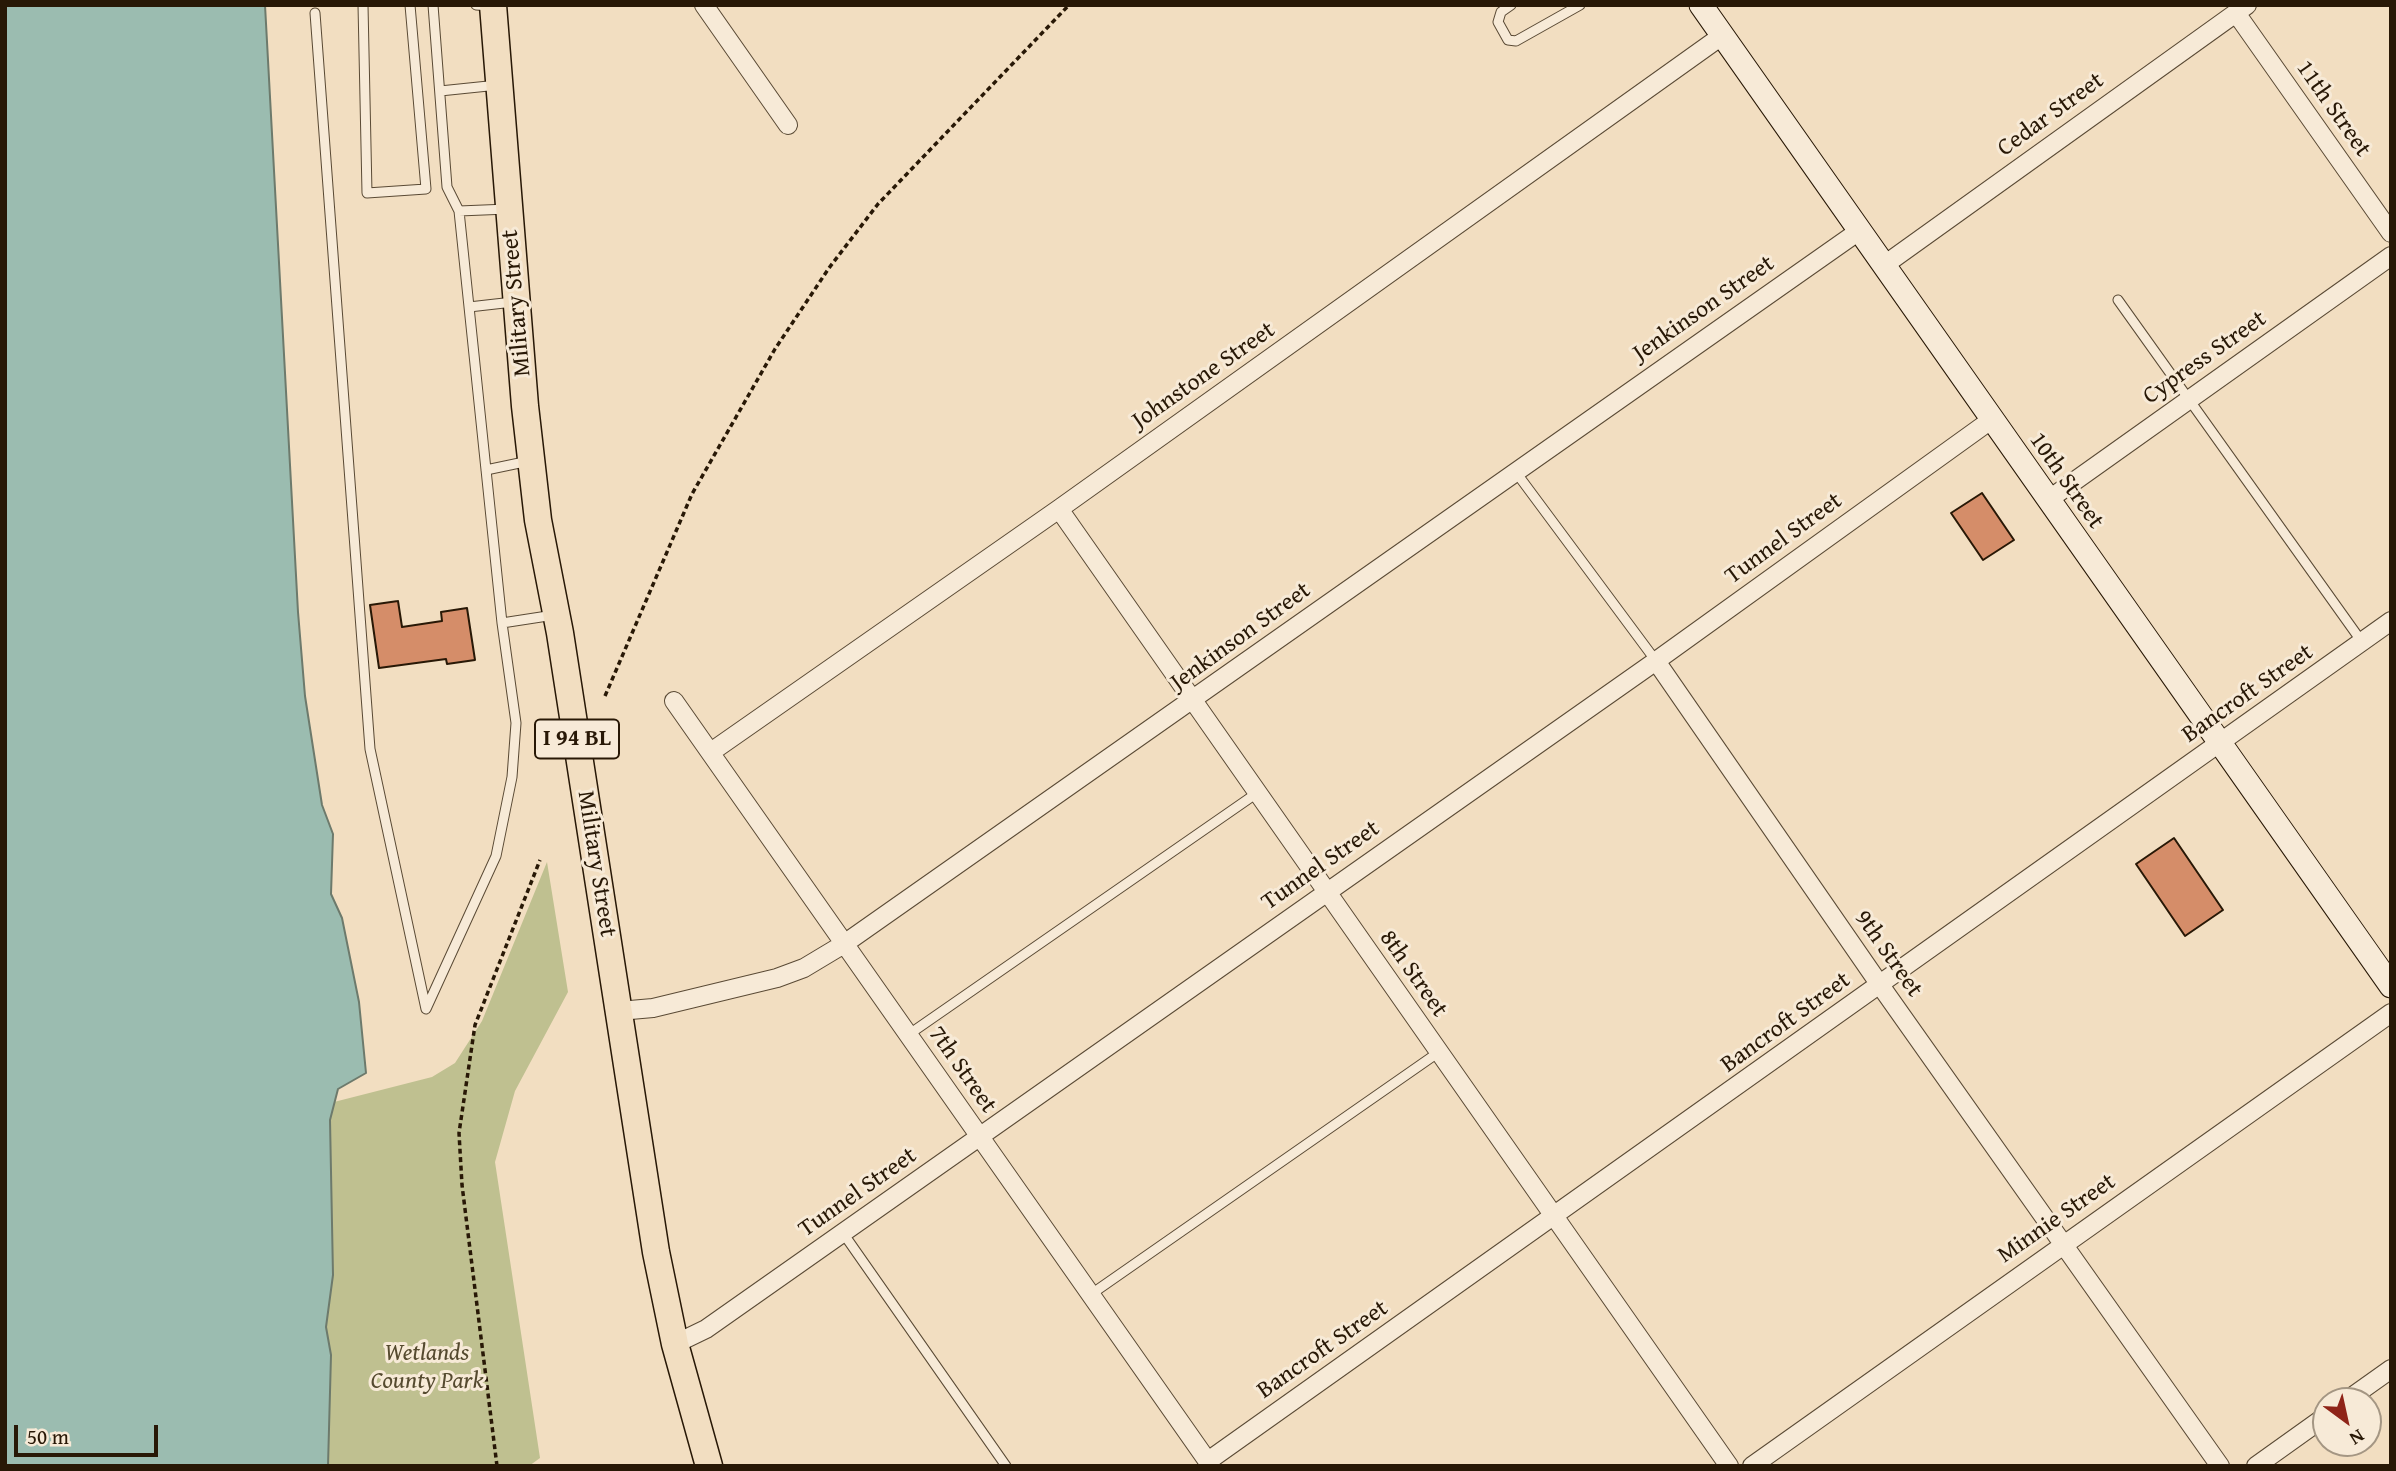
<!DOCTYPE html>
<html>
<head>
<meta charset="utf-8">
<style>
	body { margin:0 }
	#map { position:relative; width:2396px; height:1471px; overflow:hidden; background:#f2dec1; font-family:"Gentium Book Plus",serif }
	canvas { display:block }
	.frame { position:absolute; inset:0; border:7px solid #281806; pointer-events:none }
	.north { position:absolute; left:2312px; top:1387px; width:70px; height:70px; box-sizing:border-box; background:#f7ead7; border:2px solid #a49683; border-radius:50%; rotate:147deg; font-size:19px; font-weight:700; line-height:28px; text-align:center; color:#281806 }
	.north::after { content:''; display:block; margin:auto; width:24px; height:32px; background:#8f2418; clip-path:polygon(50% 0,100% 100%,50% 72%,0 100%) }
	.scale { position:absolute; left:14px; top:1425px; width:144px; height:32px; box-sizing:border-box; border:4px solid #281806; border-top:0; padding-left:9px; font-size:21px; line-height:24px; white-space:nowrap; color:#281806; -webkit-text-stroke:5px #f7ead7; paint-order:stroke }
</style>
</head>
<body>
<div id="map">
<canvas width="2396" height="1471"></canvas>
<div class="frame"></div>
<div class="north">N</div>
<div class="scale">50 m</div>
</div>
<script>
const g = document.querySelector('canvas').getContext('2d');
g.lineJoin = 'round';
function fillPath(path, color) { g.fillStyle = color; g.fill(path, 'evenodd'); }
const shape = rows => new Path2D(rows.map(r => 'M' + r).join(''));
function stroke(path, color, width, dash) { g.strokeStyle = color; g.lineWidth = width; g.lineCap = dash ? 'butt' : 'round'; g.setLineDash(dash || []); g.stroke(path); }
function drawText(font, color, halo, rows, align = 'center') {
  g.font = font + ' "Gentium Book Plus",serif'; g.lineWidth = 6; g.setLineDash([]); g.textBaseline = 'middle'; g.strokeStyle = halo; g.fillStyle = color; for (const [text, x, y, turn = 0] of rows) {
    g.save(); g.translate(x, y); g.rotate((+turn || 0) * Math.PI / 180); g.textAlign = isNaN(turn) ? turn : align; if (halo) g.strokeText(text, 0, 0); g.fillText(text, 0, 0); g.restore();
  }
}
const green = shape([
	[547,862,568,992,515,1091,495,1162,540,1458,529,1466,328,1466,331,1355,326,1327,333,1275,330,1120,334,1102,432,1077,455,1063,482,1021]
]);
const water = shape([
	[5,5,265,5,298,612,305,696,322,805,333,834,331,894,342,918,359,1002,366,1073,338,1089,330,1120,333,1275,326,1327,331,1355,328,1466,5,1466,5,5]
]);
const building = shape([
	[1982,493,2014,540,1983,560,1951,513,1982,493],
	[398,601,402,627,442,621,441,612,467,608,475,660,447,664,446,659,379,668,370,605,398,601],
	[2174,838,2223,910,2185,936,2136,864,2174,838]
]);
const path = shape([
	[605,696,692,494,775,349,829,268,878,204,1069,5],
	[497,1466,462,1185,459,1133,475,1025,540,860]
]);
const lane = shape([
	[363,5,367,193,426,189,410,5],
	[433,5,447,187,459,211],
	[476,5,491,6],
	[1511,5,1501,12,1498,22,1508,40,1516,41,1580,5],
	[315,13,370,749,426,1009,496,856,512,777,516,723,502,623,459,211,508,209],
	[440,91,498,85],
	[2118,300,2362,642],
	[469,307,513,302],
	[486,470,529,461],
	[1515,471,1656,661],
	[502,623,554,615],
	[908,1035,1257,793],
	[843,1233,1006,1466],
	[1090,1295,1439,1052]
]);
const street = shape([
	[704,5,788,125],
	[2236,13,2391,233],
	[1883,266,2247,5],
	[2048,500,2391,256],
	[1059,509,1729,1466],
	[1656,661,1880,985,2220,1466],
	[674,701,1211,1466],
	[711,752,1059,509,1723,35],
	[619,1011,653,1008,777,978,804,968,844,944,1859,231],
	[675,1344,706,1329,1656,661,1991,420],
	[2346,1401,2391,1369],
	[1208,1461,2391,621],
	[1752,1466,2391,1013],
	[2256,1466,2326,1416]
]);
const secondary = shape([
	[1701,5,2391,986]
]);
const primary = shape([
	[493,5,525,406,538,520,560,633,656,1252,675,1344,709,1466]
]);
const shields = [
	[577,739,84]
];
const shieldNames = [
	["I 94 BL",577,739]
];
const streetNames = [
	["11th Street",2333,109,55],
	["Cedar Street",2051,115,-36],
	["Military Street",517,303,-95],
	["Jenkinson Street",1704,309,-35],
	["Cypress Street",2205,358,-35],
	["Johnstone Street",1204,376,-35],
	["10th Street",2066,481,55],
	["Tunnel Street",1784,539,-36],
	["Jenkinson Street",1241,637,-36],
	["Bancroft Street",2248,694,-35],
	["Military Street",596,864,81],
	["Tunnel Street",1321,866,-35],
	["9th Street",1888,954,55],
	["8th Street",1413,974,55],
	["Bancroft Street",1786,1023,-36],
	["7th Street",962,1070,55],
	["Tunnel Street",858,1193,-35],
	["Minnie Street",2057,1219,-35],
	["Bancroft Street",1323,1350,-35]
];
const parkNames = [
	["Wetlands",427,1354],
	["County Park",427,1382]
];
fillPath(green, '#bfc090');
fillPath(water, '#9bbcb0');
stroke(water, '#6d7a6c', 2);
fillPath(building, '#d58d69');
stroke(building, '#281806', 2);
stroke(lane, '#5a4a35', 11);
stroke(street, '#5a4a35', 20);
stroke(secondary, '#281806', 25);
stroke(primary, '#281806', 29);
stroke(path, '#281806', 3.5, [5, 3.5]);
stroke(lane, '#f7ead7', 9);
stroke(street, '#f7ead7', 18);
stroke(secondary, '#f7ead7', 23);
stroke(primary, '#f2dec1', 26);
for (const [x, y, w] of shields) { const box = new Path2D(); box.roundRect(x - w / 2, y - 19.5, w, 39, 5); g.fillStyle = '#f7ead7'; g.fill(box); stroke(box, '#281806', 2); }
drawText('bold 23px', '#281806', null, shieldNames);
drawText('24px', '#281806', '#f7ead7', streetNames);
drawText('italic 24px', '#554a2f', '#f7ead7', parkNames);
</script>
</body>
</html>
